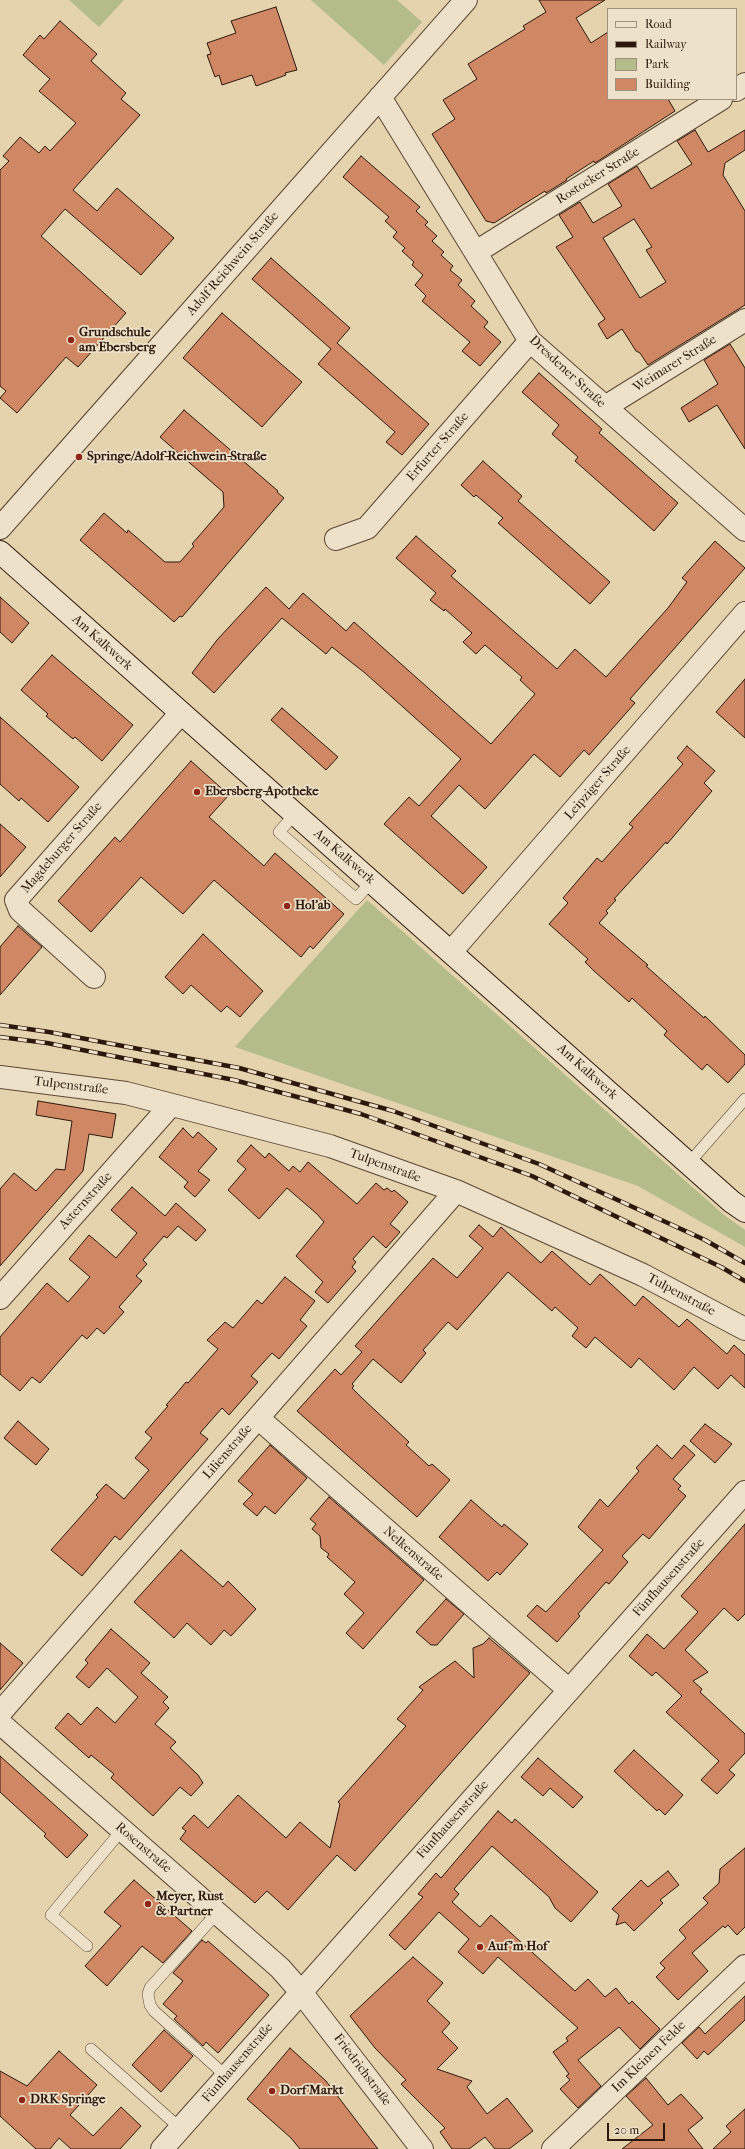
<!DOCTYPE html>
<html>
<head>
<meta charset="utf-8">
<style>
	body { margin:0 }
	#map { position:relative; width:745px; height:2149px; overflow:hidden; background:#e4d3ac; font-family:"IM FELL French Canon",serif }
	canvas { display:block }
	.legend { position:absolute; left:607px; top:8px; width:130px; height:92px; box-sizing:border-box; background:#ede2c9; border:1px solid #a0917e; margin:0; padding:5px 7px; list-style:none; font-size:12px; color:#2d180d }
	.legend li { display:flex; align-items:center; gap:8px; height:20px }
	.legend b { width:20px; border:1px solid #a0917e }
	.scale { position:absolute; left:607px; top:2123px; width:58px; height:18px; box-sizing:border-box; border:2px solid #2d180d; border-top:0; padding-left:5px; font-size:12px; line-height:14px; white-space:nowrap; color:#2d180d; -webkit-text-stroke:3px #ede2c9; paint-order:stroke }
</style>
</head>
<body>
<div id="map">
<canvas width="745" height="2149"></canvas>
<ul class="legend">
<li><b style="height:5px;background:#ede2c9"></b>Road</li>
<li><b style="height:5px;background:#2d180d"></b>Railway</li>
<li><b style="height:11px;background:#b4bc89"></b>Park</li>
<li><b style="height:11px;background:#d08864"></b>Building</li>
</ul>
<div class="scale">20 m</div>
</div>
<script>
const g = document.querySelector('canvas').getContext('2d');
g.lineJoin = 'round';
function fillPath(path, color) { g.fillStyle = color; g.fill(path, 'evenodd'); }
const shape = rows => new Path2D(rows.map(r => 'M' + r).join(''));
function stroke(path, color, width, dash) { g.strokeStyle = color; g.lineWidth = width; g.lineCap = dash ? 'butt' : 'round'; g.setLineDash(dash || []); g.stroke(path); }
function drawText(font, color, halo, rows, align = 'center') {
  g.font = font + ' "IM FELL French Canon",serif'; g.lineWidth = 3.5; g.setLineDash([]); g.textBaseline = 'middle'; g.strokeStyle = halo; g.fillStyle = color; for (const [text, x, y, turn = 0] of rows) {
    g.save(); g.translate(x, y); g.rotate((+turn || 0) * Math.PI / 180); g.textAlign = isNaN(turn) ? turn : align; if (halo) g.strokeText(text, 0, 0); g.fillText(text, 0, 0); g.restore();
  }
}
const green = shape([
	[69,0,124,0,99,27],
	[311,0,397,0,422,22,384,65],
	[367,900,724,1215,745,1230,745,1247,638,1186,235,1047]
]);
const building = shape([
	[539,0,605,0,576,18,591,43,608,32,608,99,668,99,675,111,595,163,594,161,566,179,567,180,546,193,545,191,494,223,486,221,432,134,455,119,443,100,477,79,468,64,525,29,523,26,546,12,539,0],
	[276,7,297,70,285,73,286,75,256,86,252,75,222,85,219,75,215,77,207,55,211,54,207,43,236,33,231,21,276,7],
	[60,21,97,54,91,61,126,93,121,99,140,115,73,190,97,211,117,188,174,238,141,275,65,209,41,236,126,313,78,367,66,357,17,413,0,398,6,391,0,386,0,170,9,161,3,156,20,137,39,153,45,146,50,151,76,123,39,91,50,79,23,55,40,35,44,39,60,21],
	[695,130,708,152,745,130,745,150,725,163,723,175,745,211,745,305,648,365,640,353,636,351,622,329,607,339,598,324,605,319,556,247,573,237,559,215,580,202,593,223,622,206,608,184,637,166,651,189,692,164,677,141,695,130],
	[634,219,652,247,646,250,666,282,640,298,603,238,634,219],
	[361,156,420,207,416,211,428,222,425,225,437,236,432,241,444,252,441,255,453,266,450,270,462,280,458,285,475,301,471,306,488,322,484,327,501,342,480,366,462,351,470,342,422,301,426,296,415,285,423,275,412,265,414,262,402,251,405,248,393,237,397,232,385,221,389,217,343,177,361,156],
	[271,258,350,328,337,343,429,424,402,455,386,442,395,432,318,364,331,349,252,279,271,258],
	[222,313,302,382,262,427,183,358,222,313],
	[730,344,745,368,745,449,717,405,689,422,681,408,718,384,704,360,730,344],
	[539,373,602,429,599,433,678,503,654,531,575,461,578,457,552,434,559,425,522,392,539,373],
	[184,410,278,491,277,492,284,498,182,617,180,616,174,622,80,540,104,513,127,533,128,530,165,562,180,562,194,546,192,544,224,507,223,492,160,437,184,410],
	[483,461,522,496,518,501,610,582,590,604,498,523,503,518,476,495,474,497,461,485,483,461],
	[416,536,456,571,451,576,557,669,575,649,606,677,668,608,687,582,682,578,715,541,745,568,630,699,635,703,589,755,584,750,560,777,534,754,485,809,459,785,431,816,487,867,463,894,384,824,409,797,419,806,461,759,365,673,332,647,326,654,282,618,214,693,192,673,217,640,266,587,289,609,303,593,346,631,354,622,491,744,535,694,520,680,522,677,485,645,476,654,463,642,472,633,445,609,444,611,430,600,436,593,396,558,416,536],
	[0,597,29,623,12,643,0,632,0,597],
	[52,655,133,725,102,761,75,737,73,739,46,716,48,714,21,690,52,655],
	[745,679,745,738,716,712,745,679],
	[282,708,338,757,326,770,271,720,282,708],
	[0,717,79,787,48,822,21,798,19,801,0,784,0,717],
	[687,746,715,771,704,783,712,791,667,844,666,842,614,899,616,900,606,911,608,913,599,923,648,965,646,966,704,1018,705,1016,745,1055,745,1064,728,1083,707,1064,702,1070,664,1035,667,1031,632,998,629,1002,594,971,585,962,588,959,549,924,568,903,563,898,597,858,602,862,633,827,629,824,683,764,677,758,687,746],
	[191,761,229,795,209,817,264,866,275,853,344,914,313,949,310,946,301,957,214,880,183,914,141,877,91,932,58,901,115,837,120,842,191,761],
	[0,824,26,847,0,877,0,824],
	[18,926,42,947,0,995,0,947,18,926],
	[203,934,263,991,240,1017,227,1006,221,1012,191,985,183,994,165,977,203,934],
	[38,1101,116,1114,112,1138,89,1134,83,1171,0,1266,0,1189,14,1173,36,1191,56,1169,65,1170,72,1121,36,1115,38,1101],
	[183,1128,193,1138,198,1132,217,1149,198,1171,210,1180,195,1197,184,1187,188,1182,159,1157,183,1128],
	[251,1145,265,1158,269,1153,289,1171,293,1166,300,1172,308,1162,357,1204,376,1183,384,1190,387,1188,392,1192,394,1190,408,1202,390,1224,400,1232,386,1248,373,1236,353,1259,356,1262,352,1267,356,1271,328,1303,315,1292,323,1282,296,1256,324,1222,317,1214,287,1188,259,1219,228,1190,246,1169,237,1161,251,1145],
	[132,1187,165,1216,176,1203,206,1230,196,1241,178,1226,167,1238,164,1236,143,1260,147,1264,136,1276,142,1281,119,1307,124,1312,104,1334,97,1328,87,1339,82,1335,40,1383,32,1377,20,1391,0,1374,0,1337,47,1283,68,1302,90,1277,69,1259,89,1235,116,1258,137,1233,111,1210,132,1187],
	[479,1225,493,1237,501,1227,541,1263,552,1251,590,1285,600,1274,635,1306,643,1296,679,1327,687,1319,727,1354,734,1345,745,1355,745,1388,731,1375,718,1389,694,1367,674,1390,639,1358,631,1368,595,1337,586,1348,572,1336,578,1328,555,1307,552,1311,508,1272,457,1330,448,1322,423,1350,426,1353,401,1383,373,1359,352,1384,354,1386,352,1388,361,1397,409,1442,406,1445,429,1466,432,1464,450,1480,417,1517,297,1411,335,1369,341,1375,362,1352,355,1346,433,1258,457,1278,483,1248,469,1236,479,1225],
	[285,1277,315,1301,300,1320,307,1326,279,1359,272,1353,251,1376,258,1382,229,1415,222,1408,200,1433,208,1439,120,1540,115,1536,82,1576,51,1550,98,1497,96,1495,106,1484,124,1499,149,1470,135,1458,152,1438,145,1432,168,1406,166,1405,176,1394,186,1382,188,1383,218,1349,207,1340,225,1322,233,1328,257,1300,262,1304,285,1277],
	[18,1421,49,1449,36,1465,4,1438,18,1421],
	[705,1424,732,1444,715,1463,690,1441,705,1424],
	[270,1445,307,1478,275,1514,265,1506,257,1516,243,1504,253,1494,238,1481,270,1445],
	[657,1445,672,1459,684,1445,695,1455,673,1479,681,1486,678,1489,686,1496,649,1539,643,1534,622,1556,628,1562,609,1584,606,1582,578,1614,580,1616,557,1642,527,1616,537,1605,546,1612,603,1550,578,1527,600,1499,608,1507,639,1471,636,1468,657,1445],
	[329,1497,424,1580,363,1649,346,1633,364,1613,344,1594,355,1582,327,1557,329,1554,321,1548,320,1536,312,1529,316,1524,310,1519,329,1497],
	[471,1500,502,1527,504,1524,528,1544,500,1575,497,1572,488,1581,439,1537,471,1500],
	[745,1524,745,1614,738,1621,724,1608,685,1650,708,1672,693,1681,702,1689,700,1692,745,1734,745,1753,729,1770,735,1775,717,1794,701,1780,719,1761,666,1712,682,1696,656,1672,652,1676,629,1656,647,1634,664,1649,698,1612,681,1596,745,1524],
	[181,1550,223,1587,228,1581,256,1609,231,1636,224,1630,211,1645,187,1623,174,1638,134,1602,181,1550],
	[446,1599,464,1614,437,1645,431,1645,416,1632,446,1599],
	[111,1629,150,1663,141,1673,168,1697,163,1702,169,1708,155,1724,176,1742,170,1748,198,1775,203,1783,191,1796,180,1787,153,1816,111,1778,114,1774,91,1755,89,1758,55,1728,68,1713,81,1725,97,1707,115,1723,138,1697,107,1668,89,1688,76,1677,88,1663,85,1660,111,1629],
	[489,1638,530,1673,355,1871,337,1855,288,1910,267,1891,255,1903,180,1839,186,1831,182,1828,194,1815,208,1828,238,1795,286,1838,300,1822,330,1848,340,1804,338,1802,406,1726,397,1719,423,1690,419,1687,455,1661,474,1678,473,1648,483,1644,489,1638],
	[0,1643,23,1663,0,1690,0,1643],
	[634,1750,683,1795,665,1815,659,1809,657,1811,614,1771,634,1750],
	[0,1756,88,1835,67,1858,44,1836,46,1834,0,1792,0,1756],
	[538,1758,583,1797,573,1808,550,1788,543,1796,521,1777,538,1758],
	[498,1811,512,1823,515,1819,523,1826,598,1892,571,1922,555,1908,549,1897,492,1846,454,1889,459,1894,452,1902,480,1927,491,1915,575,1991,588,1979,605,1997,616,1988,629,2004,632,2001,660,2029,640,2049,619,2027,578,2060,601,2086,578,2108,560,2089,570,2080,566,2076,569,2074,553,2052,568,2041,566,2038,578,2028,498,1957,483,1974,458,1952,469,1939,439,1912,405,1950,389,1935,423,1897,418,1894,436,1873,441,1878,498,1811],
	[745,1848,745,1927,737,1935,728,1925,725,1928,723,1926,692,1953,708,1971,678,2000,656,1977,665,1968,660,1963,686,1938,679,1930,708,1903,703,1898,719,1883,720,1869,745,1848],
	[668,1871,679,1885,660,1900,663,1903,634,1931,625,1922,616,1925,619,1915,612,1909,641,1880,648,1887,668,1871],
	[134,1880,192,1931,163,1963,142,1946,107,1986,85,1966,121,1926,104,1912,134,1880],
	[202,1940,206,1943,208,1941,269,1995,218,2053,206,2042,203,2046,174,2019,177,2016,163,2004,183,1981,173,1973,202,1940],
	[413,1957,443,1983,427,2001,450,2023,442,2032,458,2048,437,2069,472,2081,467,2087,487,2114,507,2098,533,2131,509,2149,495,2149,485,2137,469,2149,452,2149,440,2132,445,2128,401,2084,406,2080,375,2048,350,2016,413,1957],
	[745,1996,745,2020,708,2055,704,2051,697,2059,682,2043,699,2027,705,2034,745,1996],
	[164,2030,193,2056,161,2092,132,2065,164,2030],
	[290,2048,326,2081,378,2149,300,2149,291,2138,247,2099,290,2048],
	[59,2051,97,2085,70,2115,93,2136,121,2107,141,2126,120,2149,71,2149,59,2138,50,2149,36,2149,0,2116,0,2071,27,2086,59,2051],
	[646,2078,668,2105,681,2094,703,2118,688,2130,703,2149,622,2149,653,2125,626,2096,646,2078],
	[745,2109,745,2149,713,2149,731,2132,726,2126,745,2109]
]);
const lane = shape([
	[295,814,279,832,356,899,372,881],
	[689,1163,745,1099],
	[217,1913,150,1988,148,1994,150,2005,154,2011,226,2076],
	[87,1946,51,1915,122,1830],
	[91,2049,180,2128]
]);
const street = shape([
	[736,90,745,84],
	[380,97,530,341,745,530],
	[476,252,721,99],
	[605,407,745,320],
	[0,528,466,0],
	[336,539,367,528,530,341],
	[451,952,745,613],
	[94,977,20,910,16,900,181,713],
	[0,1077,126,1093,330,1146,456,1191,643,1275,745,1329],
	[0,1298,171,1105],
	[258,1418,569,1690],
	[0,1713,456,1191],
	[0,1723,280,1968,301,1992,422,2149],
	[162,2149,745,1492],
	[553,2149,745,1966]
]);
const secondary = shape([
	[0,552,732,1202,745,1211]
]);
const rail = shape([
	[0,1025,49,1032,239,1068,393,1111,539,1164,705,1240,745,1263],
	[0,1037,47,1043,234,1080,361,1114,532,1176,721,1267,745,1281]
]);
const markers = [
	[71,340,4,"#8f2418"],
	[79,457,4,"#8f2418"],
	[197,792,4,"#8f2418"],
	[287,906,4,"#8f2418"],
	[148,1904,4,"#8f2418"],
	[480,1947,4,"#8f2418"],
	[272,2091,4,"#8f2418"],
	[22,2100,4,"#8f2418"]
];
const streetNames = [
	["Rostocker Straße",598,176,-32],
	["Adolf-Reichwein-Straße",233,264,-49],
	["Weimarer Straße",675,364,-32],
	["Dresdener Straße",567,372,43],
	["Erfurter Straße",438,447,-49],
	["Am Kalkwerk",102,643,42],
	["Leipziger Straße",598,783,-49],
	["Magdeburger Straße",62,848,-49],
	["Am Kalkwerk",344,857,41],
	["Am Kalkwerk",587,1072,42],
	["Tulpenstraße",71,1086,7],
	["Tulpenstraße",385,1166,20],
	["Asternstraße",86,1201,-48],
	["Tulpenstraße",681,1295,28],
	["Lilienstraße",228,1452,-49],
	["Nelkenstraße",413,1554,41],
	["Fünfhausenstraße",669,1578,-48],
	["Fünfhausenstraße",453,1820,-48],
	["Rosenstraße",143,1848,41],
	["Im Kleinen Felde",649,2057,-44],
	["Fünfhausenstraße",238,2063,-49],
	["Friedrichstraße",362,2070,53]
];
const poiNames = [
	["Grundschule",79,333],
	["am Ebersberg",79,348],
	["Springe/Adolf-Reichwein-Straße",87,457],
	["Ebersberg-Apotheke",205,792],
	["Hol'ab",295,906],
	["Meyer, Rust",156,1897],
	["& Partner",156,1912],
	["Auf'm Hof",488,1947],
	["Dorf Markt",280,2091],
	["DRK Springe",30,2100]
];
fillPath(green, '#b4bc89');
fillPath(building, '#d08864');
stroke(building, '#2d180d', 1);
stroke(lane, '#5b4735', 12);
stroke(street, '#5b4735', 24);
stroke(secondary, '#2d180d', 24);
stroke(lane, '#ede2c9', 11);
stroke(street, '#ede2c9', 22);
stroke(secondary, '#ede2c9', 22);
stroke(rail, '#2d180d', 4.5);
stroke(rail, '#ede2c9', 3, [9]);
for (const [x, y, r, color] of markers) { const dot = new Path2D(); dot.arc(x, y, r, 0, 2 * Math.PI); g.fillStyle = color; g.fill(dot); stroke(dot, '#ede2c9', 1.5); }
drawText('13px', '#2d180d', '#ede2c9', streetNames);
drawText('bold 13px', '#2d180d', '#ede2c9', poiNames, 'left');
</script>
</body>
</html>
